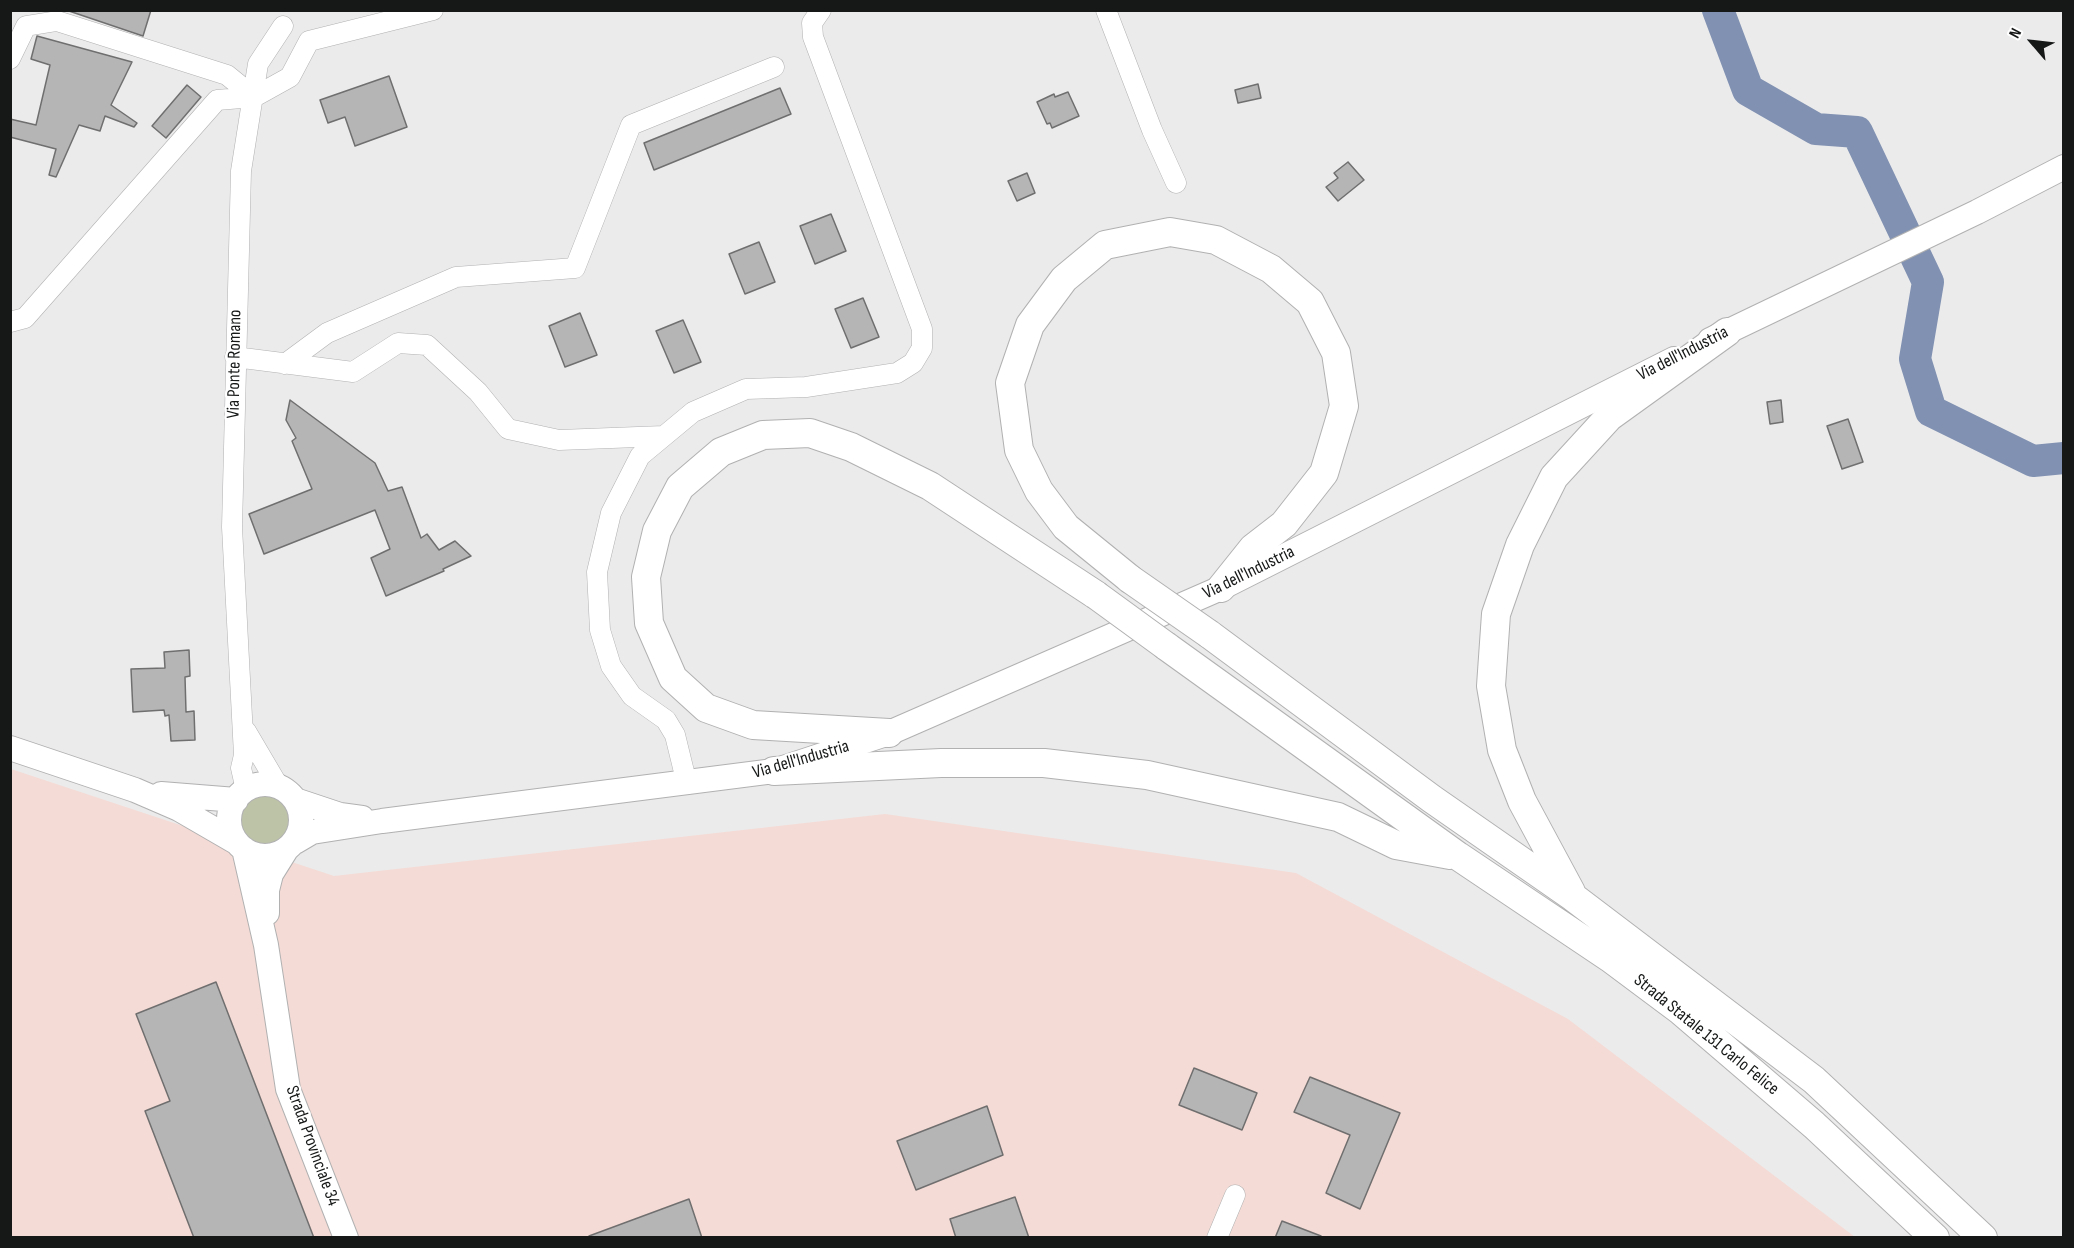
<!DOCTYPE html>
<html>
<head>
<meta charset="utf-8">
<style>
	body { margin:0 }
	#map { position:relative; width:2074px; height:1248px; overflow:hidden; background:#ebebec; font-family:"Sofia Sans Condensed",sans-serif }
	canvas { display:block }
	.frame { position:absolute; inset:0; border:12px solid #161717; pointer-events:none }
	.north { position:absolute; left:2002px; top:12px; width:60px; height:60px; -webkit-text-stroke:4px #fff; paint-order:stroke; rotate:298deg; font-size:16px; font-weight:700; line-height:24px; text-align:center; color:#161717 }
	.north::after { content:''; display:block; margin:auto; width:21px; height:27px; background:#161717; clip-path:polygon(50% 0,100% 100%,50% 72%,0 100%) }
</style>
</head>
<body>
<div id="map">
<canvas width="2074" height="1248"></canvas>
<div class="frame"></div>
<div class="north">N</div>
</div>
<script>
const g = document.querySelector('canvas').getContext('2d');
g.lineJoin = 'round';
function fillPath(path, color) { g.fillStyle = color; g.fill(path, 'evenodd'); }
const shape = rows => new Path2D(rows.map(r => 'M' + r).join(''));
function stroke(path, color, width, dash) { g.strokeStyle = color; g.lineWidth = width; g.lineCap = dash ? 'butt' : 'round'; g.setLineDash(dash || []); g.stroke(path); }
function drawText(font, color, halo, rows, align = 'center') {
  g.font = font + ' "Sofia Sans Condensed",sans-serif'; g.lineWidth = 4.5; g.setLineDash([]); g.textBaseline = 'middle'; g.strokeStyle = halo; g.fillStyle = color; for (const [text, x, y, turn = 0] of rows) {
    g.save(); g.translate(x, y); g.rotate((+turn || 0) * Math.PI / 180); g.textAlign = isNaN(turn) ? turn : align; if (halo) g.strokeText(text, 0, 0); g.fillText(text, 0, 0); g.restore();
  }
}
const industrial = shape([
	[11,769,334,876,885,814,1296,873,1568,1019,1855,1237,11,1238]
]);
const green = shape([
	'235 820a29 29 0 1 1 58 0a29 29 0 1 1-58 0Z'
]);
const river = shape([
	[1718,10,1748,90,1816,129,1857,132,1928,282,1915,359,1931,411,2033,461,2064,458]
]);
const building = shape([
	[66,10,151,10,143,36,66,10],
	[37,36,132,62,111,105,137,123,134,127,105,116,100,131,79,125,56,177,49,175,56,149,10,137,10,119,36,125,50,65,31,59,37,36],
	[389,76,407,127,355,146,345,117,328,123,320,100,389,76],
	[1258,84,1261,98,1238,103,1235,90,1258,84],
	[187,85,201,97,166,138,152,126,187,85],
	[780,88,791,114,654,170,644,143,780,88],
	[1068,92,1079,116,1052,128,1050,123,1047,124,1037,102,1054,94,1055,97,1068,92],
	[1348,162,1364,180,1338,201,1326,187,1338,178,1334,173,1348,162],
	[1027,173,1035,193,1017,201,1008,181,1027,173],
	[831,214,846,251,815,264,800,226,831,214],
	[759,242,775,282,745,294,729,254,759,242],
	[863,298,879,337,851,348,835,309,863,298],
	[580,313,597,355,565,367,549,326,580,313],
	[683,320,701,362,674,373,656,331,683,320],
	[290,400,375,463,388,491,402,487,421,538,427,534,439,550,455,541,471,556,443,569,444,571,386,596,371,558,390,549,375,510,264,554,249,514,312,489,292,441,296,438,286,420,290,400],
	[1781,400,1783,422,1770,424,1767,402,1781,400],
	[1848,419,1863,462,1842,469,1827,426,1848,419],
	[189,650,190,676,185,677,186,712,194,711,195,740,171,741,169,715,165,716,164,710,133,712,131,669,165,668,164,652,189,650],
	[216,982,260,1097,314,1238,194,1238,145,1111,170,1101,136,1014,216,982],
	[1194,1068,1257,1093,1242,1130,1179,1105,1194,1068],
	[1310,1077,1400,1113,1360,1209,1326,1193,1350,1135,1294,1112,1310,1077],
	[987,1106,1003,1155,916,1190,897,1141,987,1106],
	[1015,1197,1029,1238,956,1238,950,1219,1015,1197],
	[689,1199,702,1238,590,1238,589,1236,689,1199],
	[1282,1221,1321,1236,1321,1238,1275,1238,1282,1221]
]);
const minor = shape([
	[1106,10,1152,130,1176,183],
	[10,59,26,26,57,21,227,75,254,97],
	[10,322,25,318,217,100,254,97,290,77,309,41,433,10],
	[235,357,353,372,398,343,427,345,478,392,508,429,559,440,664,436],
	[285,364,327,333,456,277,575,268,631,125,774,67],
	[246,731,279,787],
	[687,784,675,735,666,720,632,696,611,666,600,630,597,572,611,513,640,456,693,412,746,389,806,387,897,373,913,363,922,348,922,329,813,37,812,23,821,10],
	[246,790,241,768,244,755,232,527,241,171,258,64,283,26],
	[1217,1238,1235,1195]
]);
const major = shape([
	[1710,340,1977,212,2064,167],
	[10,748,135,790,179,809,236,842],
	'229 820a36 36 0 1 1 72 0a36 36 0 1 1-72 0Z',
	[161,794,236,800],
	[295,800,340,815,362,818],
	[295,842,312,832,382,821,774,771,889,733,1221,588,1674,359],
	[244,849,266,945,288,1089,346,1238],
	[267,913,267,890,271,874,286,850]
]);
const highway = shape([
	[1130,579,1066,527,1039,491,1019,450,1010,383,1030,325,1064,279,1105,245,1170,232,1216,240,1271,269,1310,302,1336,353,1344,406,1324,473,1284,524,1253,548,1221,588],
	[1209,634,1432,799,1573,897,1814,1080,1983,1238],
	[1166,646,1458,856,1610,958,1681,1011,1814,1125,1935,1238],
	[889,733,753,725,706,708,673,678,649,623,646,577,657,531,680,487,721,452,763,435,810,433,851,447,930,486,1096,595],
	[774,771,941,763,1044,763,1147,775,1338,817,1396,845,1450,855],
	[1571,892,1522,801,1502,750,1491,686,1496,614,1520,545,1554,477,1609,417,1727,332]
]);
const highwayBridge = shape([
	[1130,579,1209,634],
	[1096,595,1166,646]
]);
const streetNames = [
	["Via dell'Industria",1683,354,-27],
	["Via Ponte Romano",235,364,-89],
	["Via dell'Industria",1249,573,-26],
	["Via dell'Industria",801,760,-16],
	["Strada Statale 131 Carlo Felice",1706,1035,39],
	["Strada Provinciale 34",312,1146,70]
];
fillPath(industrial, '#f5dbd5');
fillPath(green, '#bdc3a7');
stroke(river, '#8091b1', 32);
fillPath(building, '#b6b5b5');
stroke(building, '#706f6f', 1.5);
stroke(minor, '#b1b1b2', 21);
stroke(major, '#b1b1b2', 26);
stroke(highway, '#b1b1b2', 30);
stroke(minor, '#fff', 20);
stroke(major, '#fff', 24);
stroke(highway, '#fff', 28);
stroke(highwayBridge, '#b1b1b2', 30, []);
stroke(highwayBridge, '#fff', 28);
drawText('18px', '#161717', '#fff', streetNames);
</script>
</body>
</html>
